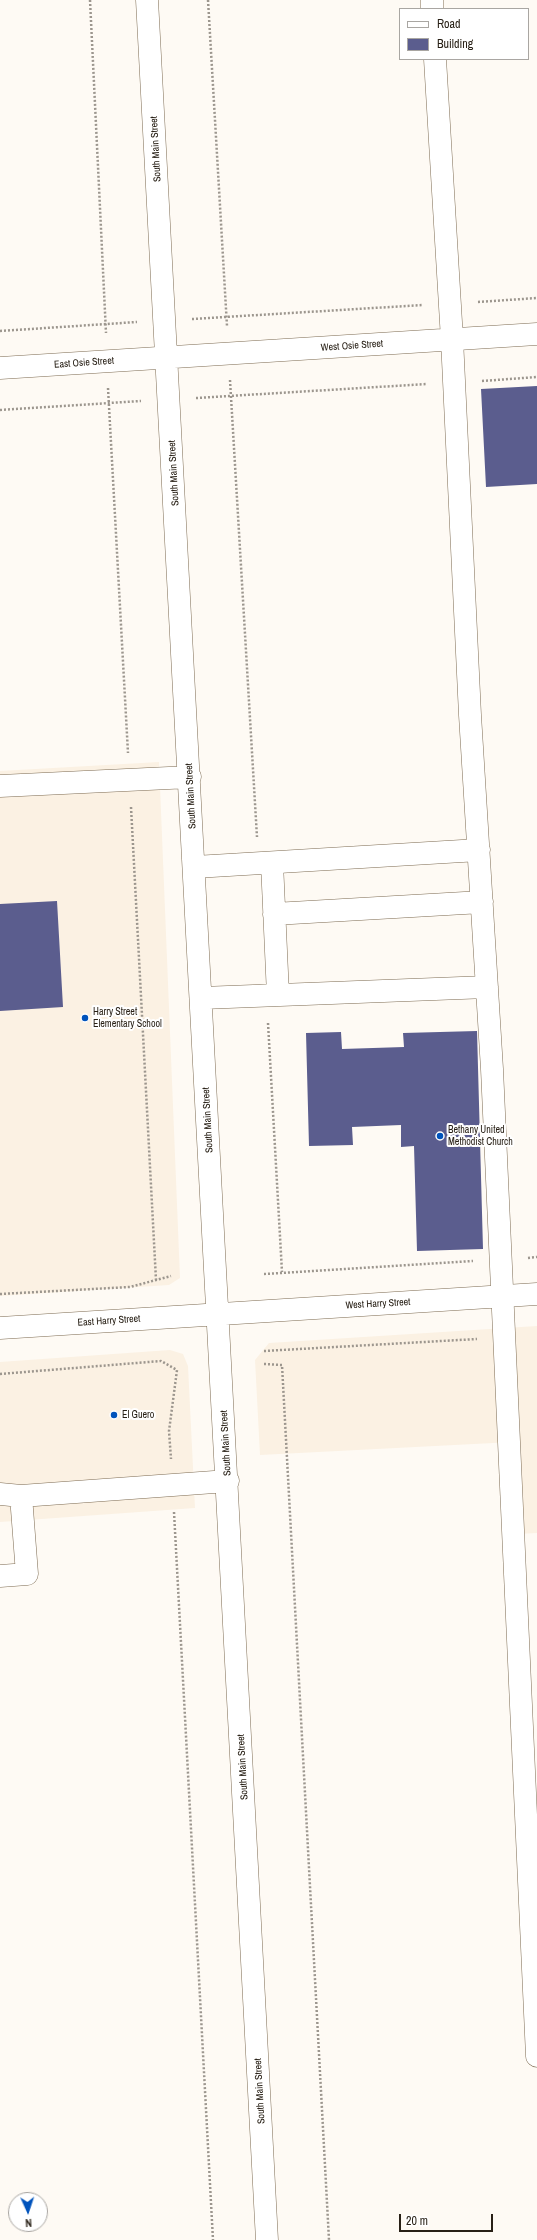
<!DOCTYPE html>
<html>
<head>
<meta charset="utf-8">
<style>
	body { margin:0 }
	#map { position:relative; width:537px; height:2240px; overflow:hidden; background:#fefaf4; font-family:"Archivo Narrow",sans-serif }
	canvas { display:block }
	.legend { position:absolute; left:399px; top:8px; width:130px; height:52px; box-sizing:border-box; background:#fff; border:1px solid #a9a6a2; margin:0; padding:5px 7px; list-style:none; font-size:12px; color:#282016 }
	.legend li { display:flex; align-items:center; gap:8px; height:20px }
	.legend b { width:20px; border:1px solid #a9a6a2 }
	.north { position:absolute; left:8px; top:2192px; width:40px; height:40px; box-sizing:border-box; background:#fff; border:1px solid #a9a6a2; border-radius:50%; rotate:177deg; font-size:11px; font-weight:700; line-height:16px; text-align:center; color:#282016 }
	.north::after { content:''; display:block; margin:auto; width:14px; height:18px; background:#0053bc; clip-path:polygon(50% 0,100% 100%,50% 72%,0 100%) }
	.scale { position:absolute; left:399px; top:2214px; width:94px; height:18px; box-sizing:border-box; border:2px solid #282016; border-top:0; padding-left:5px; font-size:12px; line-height:14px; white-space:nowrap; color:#282016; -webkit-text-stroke:3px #fff; paint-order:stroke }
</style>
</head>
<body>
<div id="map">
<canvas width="537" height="2240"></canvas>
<ul class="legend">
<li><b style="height:5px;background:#fff"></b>Road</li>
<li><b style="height:11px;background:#5b5d8e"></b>Building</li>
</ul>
<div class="north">N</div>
<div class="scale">20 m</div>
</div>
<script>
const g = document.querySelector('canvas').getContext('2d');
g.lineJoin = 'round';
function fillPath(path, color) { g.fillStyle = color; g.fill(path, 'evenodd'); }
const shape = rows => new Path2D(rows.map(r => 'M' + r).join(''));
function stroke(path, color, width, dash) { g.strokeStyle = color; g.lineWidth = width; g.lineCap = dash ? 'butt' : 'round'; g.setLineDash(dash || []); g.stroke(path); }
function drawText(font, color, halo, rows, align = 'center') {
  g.font = font + ' "Archivo Narrow",sans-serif'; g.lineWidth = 4; g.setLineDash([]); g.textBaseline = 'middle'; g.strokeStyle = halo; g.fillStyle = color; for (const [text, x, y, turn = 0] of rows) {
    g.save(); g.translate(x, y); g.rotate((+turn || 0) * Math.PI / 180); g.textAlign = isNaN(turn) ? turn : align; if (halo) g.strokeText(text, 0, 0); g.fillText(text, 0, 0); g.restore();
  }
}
const built = shape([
	[159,762,180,1278,169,1285,0,1296,0,771],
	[537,1326,537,1533,518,1534,513,1442,260,1455,255,1360,269,1343],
	[170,1350,183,1354,188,1366,195,1508,0,1522,0,1362]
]);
const building = shape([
	[537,386,537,484,486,487,481,389],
	[57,901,63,1007,0,1011,0,904],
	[477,1031,483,1249,417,1251,414,1146,401,1147,401,1125,352,1127,353,1145,309,1146,306,1033,341,1032,342,1049,404,1047,403,1033]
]);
const path = shape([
	[90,0,106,333],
	[208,0,227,326],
	[478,302,537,298],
	[192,319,423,305],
	[0,331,137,322],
	[230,380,257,837],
	[482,381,537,377],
	[108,388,128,753],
	[196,398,427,384],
	[0,410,141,401],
	[131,807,156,1280],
	[268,1023,282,1272],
	[528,1258,537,1257],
	[264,1274,473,1261],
	[0,1294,130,1287,171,1276],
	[264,1351,477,1339],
	[264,1364,282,1365,329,2240],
	[0,1374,161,1361,177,1370,169,1431,171,1459],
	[174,1512,213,2240]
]);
const minor = shape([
	[147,0,267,2240],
	[432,0,432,9],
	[435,59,452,339,470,715,492,1069,537,2056],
	[0,368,537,334],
	[0,786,190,777],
	[272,863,278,995],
	[195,867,479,850],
	[274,914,482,902],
	[202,998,487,987],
	[0,1328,537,1294],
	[0,1494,21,1496],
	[0,1576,27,1574,21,1496,228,1481]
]);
const markers = [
	[85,1018,4,"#0053bc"],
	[440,1136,4,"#0053bc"],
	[114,1415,4,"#0053bc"]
];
const streetNames = [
	["South Main Street",156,149,-93],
	["West Osie Street",352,346,-4],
	["East Osie Street",84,363,-4],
	["South Main Street",174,473,-93],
	["South Main Street",191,796,-93],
	["South Main Street",208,1120,-93],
	["West Harry Street",378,1304,-3],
	["East Harry Street",109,1321,-4],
	["South Main Street",226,1443,-93],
	["South Main Street",243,1767,-93],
	["South Main Street",260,2091,-93]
];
const poiNames = [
	["Harry Street",93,1012],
	["Elementary School",93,1024],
	["Bethany United",448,1130],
	["Methodist Church",448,1142],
	["El Guero",122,1415]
];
fillPath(built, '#fbf1e3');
fillPath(building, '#5b5d8e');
stroke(minor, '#7e6c53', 23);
stroke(path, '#9c968e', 2.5, [2, 2]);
stroke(minor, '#fff', 22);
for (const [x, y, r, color] of markers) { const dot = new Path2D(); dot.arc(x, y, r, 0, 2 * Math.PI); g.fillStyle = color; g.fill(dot); stroke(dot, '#fff', 1.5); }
drawText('10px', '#282016', '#fff', streetNames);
drawText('10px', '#282016', '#fff', poiNames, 'left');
</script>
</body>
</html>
